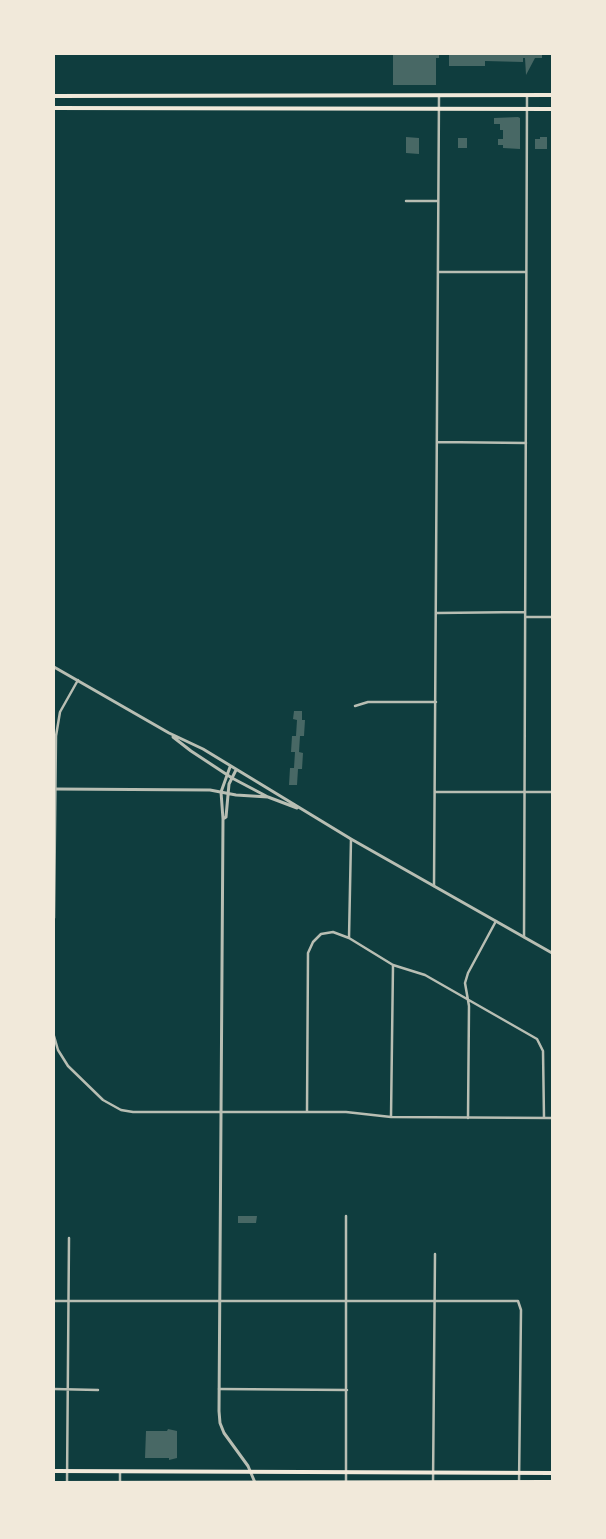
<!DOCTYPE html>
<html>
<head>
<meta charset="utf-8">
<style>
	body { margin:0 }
	#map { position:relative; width:606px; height:1539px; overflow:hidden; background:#0f3d3e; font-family:"DejaVu Sans",sans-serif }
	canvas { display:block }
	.frame { position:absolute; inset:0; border:55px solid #f1e9da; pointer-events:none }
</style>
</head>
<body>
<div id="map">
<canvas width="606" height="1539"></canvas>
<div class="frame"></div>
</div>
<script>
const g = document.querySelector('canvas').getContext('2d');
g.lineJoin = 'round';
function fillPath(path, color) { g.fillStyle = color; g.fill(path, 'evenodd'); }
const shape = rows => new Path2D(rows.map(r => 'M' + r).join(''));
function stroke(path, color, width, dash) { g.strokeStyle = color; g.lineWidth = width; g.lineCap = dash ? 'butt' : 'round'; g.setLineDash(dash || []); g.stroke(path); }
const building = shape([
	[393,54,439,54,439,58,436,58,436,85,393,85],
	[449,54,542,54,542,58,535,58,526,75,525,58,523,58,523,62,485,61,485,66,449,66],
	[518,117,520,118,520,149,503,148,503,145,498,145,498,139,503,139,503,130,500,130,500,124,494,124,494,118],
	[406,137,419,138,419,154,406,153],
	[540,137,547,137,547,149,535,149,535,139,540,139],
	[458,138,467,138,467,148,458,148],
	[294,711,302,711,302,720,305,720,304,736,300,736,299,752,303,753,302,769,298,769,297,785,289,785,290,768,294,768,295,752,291,752,292,736,296,736,297,720,293,719],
	[238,1216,257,1216,256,1223,238,1223],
	[168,1429,177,1431,177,1458,169,1460,169,1458,145,1458,146,1431,167,1431]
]);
const minor = shape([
	[406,201,438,201],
	[438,272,526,272],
	[438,442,526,443],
	[437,613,525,612],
	[526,617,552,617],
	[355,706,368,702,436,702],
	[436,792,552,792],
	[434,886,439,95],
	[54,918,56,736,60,712,78,680],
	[524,937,527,96],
	[349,938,393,965,425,975,537,1039,543,1051,544,1118],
	[54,1036,58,1050,68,1066,103,1100,121,1110,133,1112,346,1112,391,1117,552,1118],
	[307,1112,308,953,313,942,321,934,333,932,349,938,351,839],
	[391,1117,393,965],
	[468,1118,469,1006,465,983,468,973,496,921],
	[346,1216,346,1485],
	[54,1301,518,1301,521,1310,519,1485],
	[54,1389,98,1390],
	[219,1389,347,1390],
	[67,1483,69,1238],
	[120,1485,120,1472],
	[433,1485,435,1254]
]);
const tertiary = shape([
	[54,667,169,733,203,749,351,839,552,953],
	[173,737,191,751,232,778,268,797,297,808],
	[230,767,221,792,223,819,219,1411,220,1423,224,1433,248,1466,256,1485],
	[54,789,210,790,236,795,268,797],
	[223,819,226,817,229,784,236,770]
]);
const secondary = shape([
	[54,96,552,95],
	[54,108,552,109],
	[54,1471,552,1473],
	[54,1483,552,1482]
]);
fillPath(building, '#486865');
stroke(minor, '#b8beb3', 2.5);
stroke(tertiary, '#b8beb3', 3);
stroke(secondary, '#f1e9da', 4);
</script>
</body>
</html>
